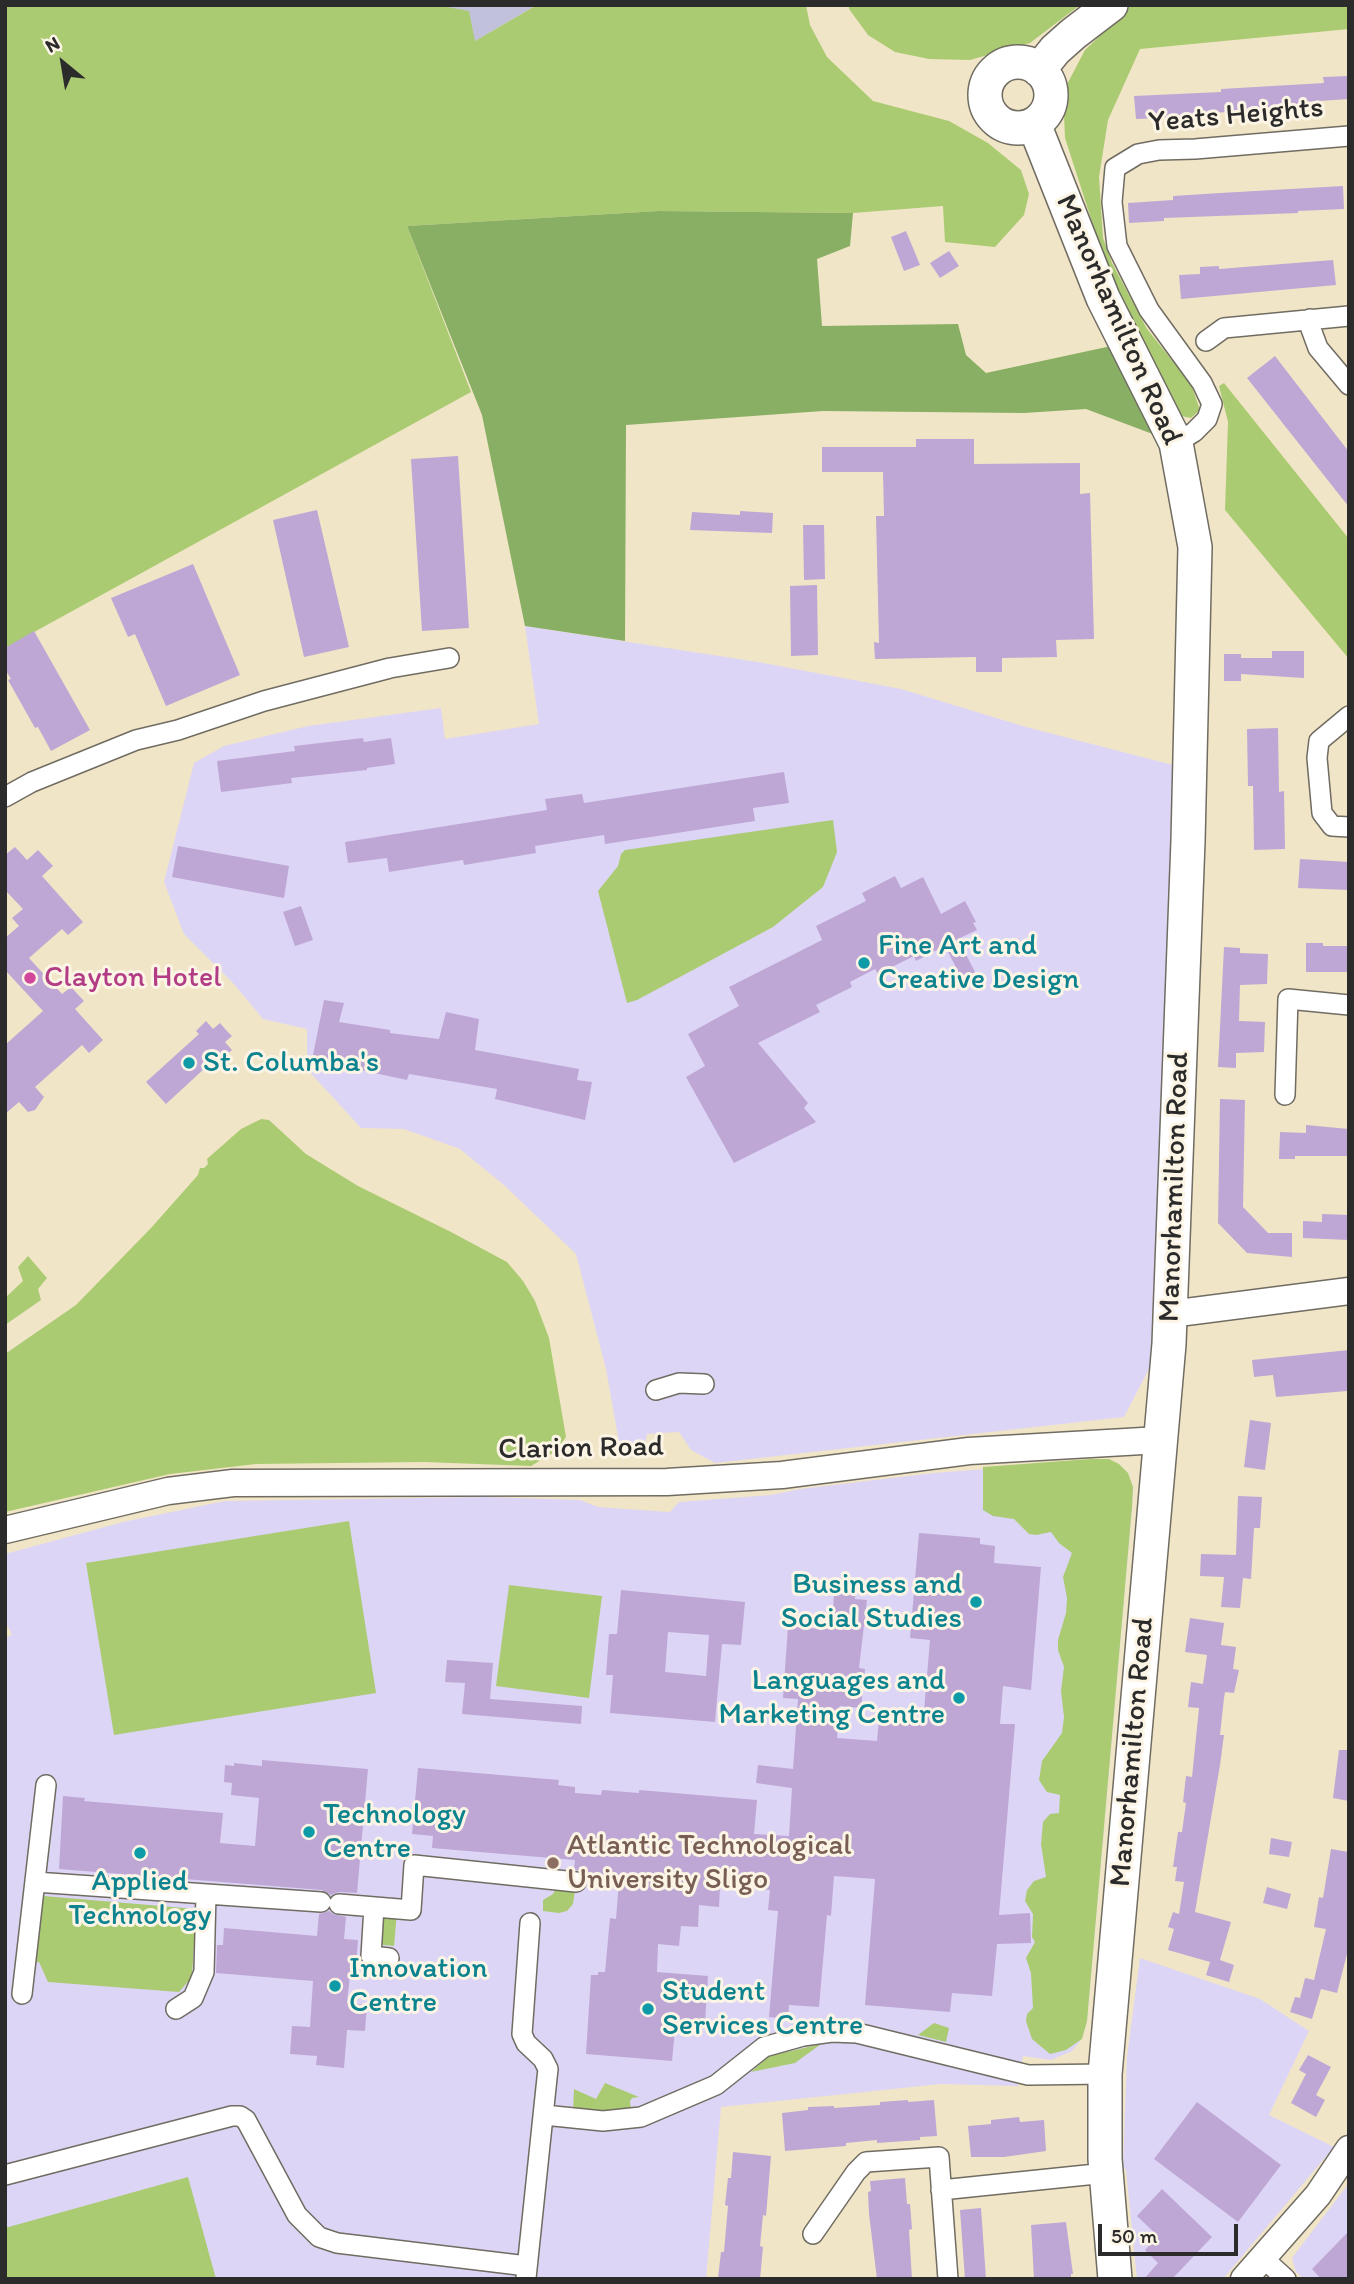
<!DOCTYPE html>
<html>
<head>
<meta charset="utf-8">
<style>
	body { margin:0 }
	#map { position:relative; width:1354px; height:2284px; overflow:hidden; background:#f1e5c7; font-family:Itim,sans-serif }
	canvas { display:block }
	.frame { position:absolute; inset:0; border:7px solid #2b2b2b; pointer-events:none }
	.north { position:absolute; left:28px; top:28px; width:70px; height:70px; -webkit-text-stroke:5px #fcf5e5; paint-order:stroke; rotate:330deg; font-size:19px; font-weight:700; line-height:28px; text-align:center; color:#2b2b2b }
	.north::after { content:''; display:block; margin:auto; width:24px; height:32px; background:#2b2b2b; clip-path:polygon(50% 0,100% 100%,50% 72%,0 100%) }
	.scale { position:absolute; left:1098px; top:2224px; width:140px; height:32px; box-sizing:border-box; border:4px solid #2b2b2b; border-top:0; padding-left:9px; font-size:21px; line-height:24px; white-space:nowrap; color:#2b2b2b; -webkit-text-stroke:5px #fcf5e5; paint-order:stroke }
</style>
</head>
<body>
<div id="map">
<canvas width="1354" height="2284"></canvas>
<div class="frame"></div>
<div class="north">N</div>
<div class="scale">50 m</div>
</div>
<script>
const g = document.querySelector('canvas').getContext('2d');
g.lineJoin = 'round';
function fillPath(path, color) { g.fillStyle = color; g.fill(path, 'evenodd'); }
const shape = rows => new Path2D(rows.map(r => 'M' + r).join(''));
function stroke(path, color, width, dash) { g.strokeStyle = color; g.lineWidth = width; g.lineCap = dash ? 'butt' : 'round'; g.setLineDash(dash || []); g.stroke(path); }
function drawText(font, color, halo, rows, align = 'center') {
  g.font = font + ' Itim,sans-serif'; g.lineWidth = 6; g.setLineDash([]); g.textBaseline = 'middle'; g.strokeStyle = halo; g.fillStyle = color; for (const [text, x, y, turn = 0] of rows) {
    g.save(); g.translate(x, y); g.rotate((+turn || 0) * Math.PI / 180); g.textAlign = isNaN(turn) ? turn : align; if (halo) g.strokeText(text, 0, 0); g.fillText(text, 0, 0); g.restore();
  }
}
const built = shape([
	[525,626,758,662,901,689,1026,727,1173,765,1174,878,1152,1363,1124,1417,715,1463,691,1450,679,1432,647,1434,645,1446,637,1456,622,1459,606,1369,576,1254,505,1186,460,1149,404,1129,361,1128,307,1069,307,1029,263,1019,232,982,184,934,164,882,194,763,224,746,308,726,441,708,445,739,539,724],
	[1121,1467,1128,1473,1133,1487,1132,1507,1087,2021,1082,2039,1072,2051,1051,2060,1023,2056,1018,2086,941,2084,721,2107,706,2279,5,2279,5,1639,12,1634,5,1622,5,1554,123,1522,225,1501,485,1497,580,1500,598,1507,670,1512,679,1502,771,1495,800,1489,934,1473,999,1468],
	[1140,1958,1260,1999,1309,2031,1269,2115,1334,2147,1223,2279,1137,2279,1126,2170,1123,2167,1127,2057],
	[1349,2183,1349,2279,1304,2279,1296,2272,1292,2258]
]);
const industrial = shape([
	[436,5,537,5,475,41]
]);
const green = shape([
	[5,5,436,5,469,11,475,41,537,5,806,5,810,25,827,57,873,101,949,121,988,143,1021,170,1029,194,1024,215,995,247,945,242,943,206,853,213,659,211,407,226,471,392,5,648],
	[849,5,1080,5,1030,43,970,60,929,59,895,52,868,35,849,9],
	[1132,5,1349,5,1349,29,1140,49,1108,120,1099,177,1103,238,1112,263,1147,329,1191,384,1200,410,1191,418,1176,415,1115,293,1065,138,1063,92,1085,50],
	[1224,383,1349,539,1349,659,1225,510,1228,422,1219,386],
	[833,820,837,852,823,887,773,927,637,1000,627,1003,598,891,618,866,621,854,625,850],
	[261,1119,269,1120,306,1154,358,1186,451,1232,507,1262,523,1281,535,1301,549,1338,566,1437,556,1451,531,1466,424,1462,256,1464,170,1474,5,1512,5,1354,76,1305,151,1228,198,1175,200,1168,204,1168,208,1164,207,1159,241,1129],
	[28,1256,47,1278,38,1289,41,1300,5,1325,5,1298,23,1281,18,1267],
	[1090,1459,1109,1459,1119,1464,1128,1473,1133,1487,1132,1507,1087,2021,1082,2039,1066,2050,1050,2054,1032,2039,1026,2021,1027,2014,1033,2008,1031,1973,1026,1958,1035,1942,1032,1937,1033,1914,1025,1901,1027,1890,1034,1881,1046,1877,1041,1844,1043,1822,1050,1814,1059,1813,1060,1795,1047,1792,1039,1780,1042,1761,1062,1733,1064,1717,1061,1691,1064,1667,1058,1650,1058,1640,1066,1613,1067,1598,1063,1577,1072,1553,1059,1543,1051,1532,1036,1535,1029,1534,1014,1519,993,1516,983,1510,983,1467],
	[349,1521,376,1693,114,1735,86,1563],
	[509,1585,602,1596,589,1698,496,1686],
	[576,1884,573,1904,567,1911,559,1913,543,1911,543,1900,553,1894,556,1888],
	[44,1896,196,1909,192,1977,179,1992,48,1982,39,1962,32,1963,37,1901],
	[379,1911,397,1912,394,1946,375,1944],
	[934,2023,949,2028,946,2042,918,2035],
	[821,2044,795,2063,751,2072,769,2056],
	[605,2083,639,2097,632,2098,630,2101,631,2110,606,2113,573,2111,574,2089,596,2099],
	[188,2177,216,2279,5,2279,5,2228]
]);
const forest = shape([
	[659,211,853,213,850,246,817,259,822,326,958,324,966,355,986,373,1116,345,1158,436,1086,409,1024,413,823,411,626,425,625,641,525,626,482,415,407,226]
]);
const building = shape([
	[1349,76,1349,99,1304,102,1304,108,1210,113,1210,116,1136,119,1134,96,1221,92,1221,89,1324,83,1323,77],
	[1343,186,1344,209,1298,211,1298,213,1164,218,1164,221,1129,223,1128,203,1173,200,1173,196,1220,193],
	[906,231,920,265,904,271,891,237],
	[949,251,959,266,940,278,930,263],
	[1333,260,1336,285,1181,299,1179,275,1200,274,1200,267,1219,266,1219,269],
	[1275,356,1349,452,1349,507,1247,378],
	[916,439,974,439,974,464,1080,463,1080,494,1090,493,1094,639,1056,640,1057,657,1002,658,1002,672,976,672,976,657,875,659,874,642,879,643,876,516,884,516,883,472,822,472,822,447,916,447],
	[458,456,469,628,422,631,411,459],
	[317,510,349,647,304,657,273,520],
	[740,511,773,513,772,533,690,530,692,512,740,515],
	[803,525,824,525,825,579,804,580],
	[193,564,240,675,166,706,135,634,128,637,111,598],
	[817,585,818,655,791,656,790,586],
	[34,631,90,730,51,751,38,727,35,728,8,680,11,679,5,669,5,648],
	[1272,651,1304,651,1304,678,1241,674,1241,681,1224,681,1224,654,1241,654,1241,658,1272,658],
	[1278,728,1279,792,1284,791,1285,849,1254,850,1253,786,1248,786,1247,729],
	[363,738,364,742,391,738,395,764,367,768,367,770,291,778,292,783,221,792,217,761,295,751,294,746],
	[784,772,789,803,753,808,755,821,605,844,604,835,535,846,536,853,464,865,463,860,389,872,387,858,348,863,345,842,547,810,545,799,582,794,584,803],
	[178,846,289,866,284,898,172,877],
	[15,847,27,860,38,850,53,866,42,876,83,922,68,935,62,929,29,958,62,994,71,987,84,1001,75,1009,103,1040,89,1053,82,1045,35,1087,44,1097,35,1110,28,1112,19,1102,5,1114,5,1045,43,1011,5,970,5,938,19,926,12,918,23,909,5,890,5,855],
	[1300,859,1349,862,1349,890,1298,888],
	[895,876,901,888,923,877,941,914,965,901,976,922,973,923,977,930,958,939,975,972,962,979,945,946,916,961,914,956,878,974,875,969,850,982,852,987,816,1005,820,1012,758,1043,808,1103,804,1108,816,1122,734,1163,686,1077,705,1066,688,1034,739,1006,729,987,822,940,816,926,866,901,862,893],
	[301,906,313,940,295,946,283,912],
	[1306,943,1323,943,1323,946,1349,946,1349,972,1306,972],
	[1224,947,1240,948,1240,953,1268,954,1267,984,1240,985,1239,1021,1265,1022,1264,1052,1236,1053,1236,1068,1218,1067],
	[324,1000,344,1003,339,1022,390,1030,390,1033,439,1039,446,1012,479,1019,475,1050,579,1069,577,1080,592,1082,585,1120,495,1099,497,1089,409,1074,407,1080,337,1065,336,1070,311,1065],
	[206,1021,213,1029,220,1023,226,1030,232,1036,225,1042,232,1050,222,1059,218,1056,166,1104,146,1082,199,1034,196,1031],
	[1220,1099,1245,1100,1243,1207,1268,1233,1292,1233,1292,1257,1247,1253,1218,1223],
	[1306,1125,1349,1129,1349,1156,1295,1156,1295,1159,1279,1159,1280,1132,1306,1133],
	[1322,1214,1349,1215,1349,1240,1303,1238,1303,1221,1322,1222],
	[1349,1350,1347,1391,1276,1397,1273,1375,1254,1377,1252,1360],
	[1250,1420,1271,1423,1265,1470,1244,1467],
	[1238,1496,1262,1497,1260,1528,1254,1528,1251,1579,1243,1578,1240,1608,1221,1607,1224,1577,1200,1576,1201,1554,1236,1555],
	[919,1533,980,1538,980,1544,995,1546,994,1563,1041,1567,1031,1690,1003,1686,1000,1724,1015,1724,999,1915,1030,1913,1031,1943,997,1944,992,1996,952,1993,950,2012,865,2005,875,1879,834,1876,831,1916,827,1915,819,2007,789,2005,788,2019,769,2017,778,1911,768,1910,770,1890,720,1887,719,1907,699,1905,698,1927,681,1926,679,1946,658,1944,657,1972,708,1976,705,2023,676,2020,672,2061,586,2054,591,1975,598,1975,598,1972,605,1972,610,1918,616,1919,619,1882,588,1880,584,1873,574,1869,575,1860,432,1848,433,1836,412,1834,418,1768,559,1780,558,1785,575,1787,575,1793,601,1795,602,1790,639,1793,639,1790,757,1800,754,1834,789,1836,792,1788,756,1783,758,1765,793,1769,798,1699,783,1698,788,1626,822,1629,823,1620,832,1621,835,1582,856,1584,855,1599,867,1600,859,1668,865,1669,861,1708,840,1706,837,1738,877,1741,879,1719,923,1723,930,1640,910,1638],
	[621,1590,745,1602,741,1645,722,1644,715,1722,610,1713,613,1675,606,1675,609,1634,617,1634],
	[668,1632,709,1635,706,1676,665,1672],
	[1190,1618,1224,1623,1221,1645,1236,1647,1233,1669,1239,1670,1234,1693,1225,1692,1224,1698,1220,1735,1224,1735,1220,1765,1195,1912,1231,1922,1220,1960,1234,1965,1229,1982,1206,1975,1210,1962,1168,1950,1174,1929,1168,1927,1173,1912,1179,1914,1184,1882,1175,1881,1177,1867,1173,1867,1178,1832,1182,1832,1186,1803,1183,1802,1186,1776,1192,1777,1199,1708,1188,1707,1191,1682,1203,1684,1207,1655,1185,1652],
	[447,1660,493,1663,490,1699,582,1706,581,1724,462,1714,465,1683,445,1682],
	[1339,1750,1349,1750,1349,1801,1333,1798],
	[262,1760,368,1769,357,1893,339,1892,331,1895,322,1890,59,1869,63,1796,85,1798,84,1801,223,1813,220,1843,255,1846,259,1798,231,1795,232,1783,224,1782,225,1765,234,1766,234,1763,262,1766],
	[1271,1838,1292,1842,1289,1857,1269,1854],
	[1331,1849,1349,1852,1349,1946,1337,1993,1321,1989,1312,2019,1290,2012,1295,1997,1300,1998,1305,1978,1314,1980,1326,1929,1314,1927,1319,1897,1323,1898],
	[1267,1887,1291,1894,1287,1909,1263,1903],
	[329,1911,333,1914,346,1917,344,1939,358,1940,356,1966,351,1966,347,2003,367,2005,365,2031,347,2030,344,2068,316,2065,317,2056,290,2054,292,2026,310,2027,313,1981,216,1973,217,1945,223,1945,224,1928,317,1936,319,1914],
	[1308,2055,1331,2067,1316,2095,1325,2100,1316,2117,1291,2103,1306,2074,1299,2070],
	[908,2100,908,2102,934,2100,937,2136,920,2137,920,2140,877,2143,877,2140,846,2143,846,2146,785,2151,782,2113,808,2110,808,2107,834,2106,834,2108,880,2105,880,2102],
	[1197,2102,1281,2165,1238,2222,1154,2159],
	[1019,2117,1020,2122,1044,2120,1046,2151,1004,2157,971,2157,968,2126,991,2124,991,2120],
	[733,2152,771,2156,766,2216,763,2215,760,2246,763,2247,760,2279,718,2278,721,2252,724,2252,728,2206,725,2205,728,2178,731,2178],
	[905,2178,907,2204,910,2204,912,2229,909,2230,912,2279,877,2279,869,2214,868,2192,871,2191,870,2181],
	[1162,2189,1212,2237,1172,2279,1144,2279,1158,2263,1145,2250,1158,2236,1137,2216],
	[981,2208,986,2279,965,2279,960,2210],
	[1066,2222,1073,2274,1071,2274,1071,2279,1034,2279,1031,2225],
	[1349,2231,1349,2279,1321,2279,1312,2269]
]);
const street = shape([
	[1310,319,1311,329,1318,348,1349,385],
	[1206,341,1224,328,1349,316],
	[1176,443,1194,432,1207,419,1212,404,1202,383,1149,310,1117,246,1112,202,1115,168,1138,154,1159,150,1195,149,1349,136],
	[1349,716,1319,741,1317,758,1322,813,1332,826,1349,827],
	[5,797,32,782,136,740,178,730,264,701,390,668,449,658],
	[1285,1095,1288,999,1349,1005],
	[656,1390,679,1383,704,1384],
	[35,1882,321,1902],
	[339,1904,411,1910,414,1865,576,1882],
	[374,1907,371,1956,389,1958],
	[22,1994,46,1785],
	[176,2009,193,1998,204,1972,206,1894],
	[544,2115,603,2121,641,2117,716,2085,764,2047,803,2036,832,2032,857,2033,1028,2075,1105,2074],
	[5,2175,232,2116,240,2116,246,2120,297,2215,319,2237,337,2243,527,2266],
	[941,2190,1106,2173],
	[813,2234,856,2172,866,2162,939,2157,948,2279],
	[1263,2258,1286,2279],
	[526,2278,547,2078,548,2069,543,2059,526,2043,522,2034,530,1923]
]);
const secondary = shape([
	[1170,1312,1186,1312,1349,1291],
	[5,1530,168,1491,233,1483,667,1482,782,1475,969,1451,1160,1440],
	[1244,2279,1318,2195,1349,2149]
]);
const highway = shape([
	'985 95a33 33 0 1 1 66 0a33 33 0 1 1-66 0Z',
	[1039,70,1055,50,1073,34,1111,5],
	[1034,124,1103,298,1176,443,1195,547,1188,841,1169,1344,1105,2074,1105,2159,1115,2279]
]);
const markers = [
	[864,963,7,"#0f9aa8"],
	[30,978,7,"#d1479c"],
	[189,1063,7,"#0f9aa8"],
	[976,1602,7,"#0f9aa8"],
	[959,1698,7,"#0f9aa8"],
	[309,1832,7,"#0f9aa8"],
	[140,1853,7,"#0f9aa8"],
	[553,1863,7,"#8d6e63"],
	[335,1986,7,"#0f9aa8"],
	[648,2009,7,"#0f9aa8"]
];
const streetNames = [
	["Yeats Heights",1236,116,-5],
	["Manorhamilton Road",1118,320,66],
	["Manorhamilton Road",1175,1187,-88],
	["Clarion Road",581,1449,-1],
	["Manorhamilton Road",1133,1752,-85]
];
const cultureNames = [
	["Fine Art and",878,946],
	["Creative Design",878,980],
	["St. Columba's",203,1063],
	["Business and",962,1585,"right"],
	["Social Studies",962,1619,"right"],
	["Languages and",945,1681,"right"],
	["Marketing Centre",945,1715,"right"],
	["Technology",323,1815],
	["Centre",323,1849],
	["Applied",140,1882,"center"],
	["Technology",140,1916,"center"],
	["Innovation",349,1969],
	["Centre",349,2003],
	["Student",662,1992],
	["Services Centre",662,2026]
];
const hotelNames = [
	["Clayton Hotel",44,978]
];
const educationNames = [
	["Atlantic Technological",567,1846],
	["University Sligo",567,1880]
];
fillPath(built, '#ddd5f6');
fillPath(industrial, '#c2c1dc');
fillPath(green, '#abcb72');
fillPath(forest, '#88af64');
fillPath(building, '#bea7d5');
stroke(street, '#706c62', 22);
stroke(secondary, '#706c62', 29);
stroke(highway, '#706c62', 36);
stroke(street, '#fff', 19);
stroke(secondary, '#fff', 26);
stroke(highway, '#fff', 33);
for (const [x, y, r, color] of markers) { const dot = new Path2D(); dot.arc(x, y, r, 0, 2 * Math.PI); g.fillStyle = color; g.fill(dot); stroke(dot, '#fcf5e5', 2.5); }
drawText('30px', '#2b2b2b', '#fcf5e5', streetNames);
drawText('30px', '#0d838f', '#fcf5e5', cultureNames, 'left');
drawText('30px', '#b23c85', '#fcf5e5', hotelNames, 'left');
drawText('30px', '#785e54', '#fcf5e5', educationNames, 'left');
</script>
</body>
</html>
